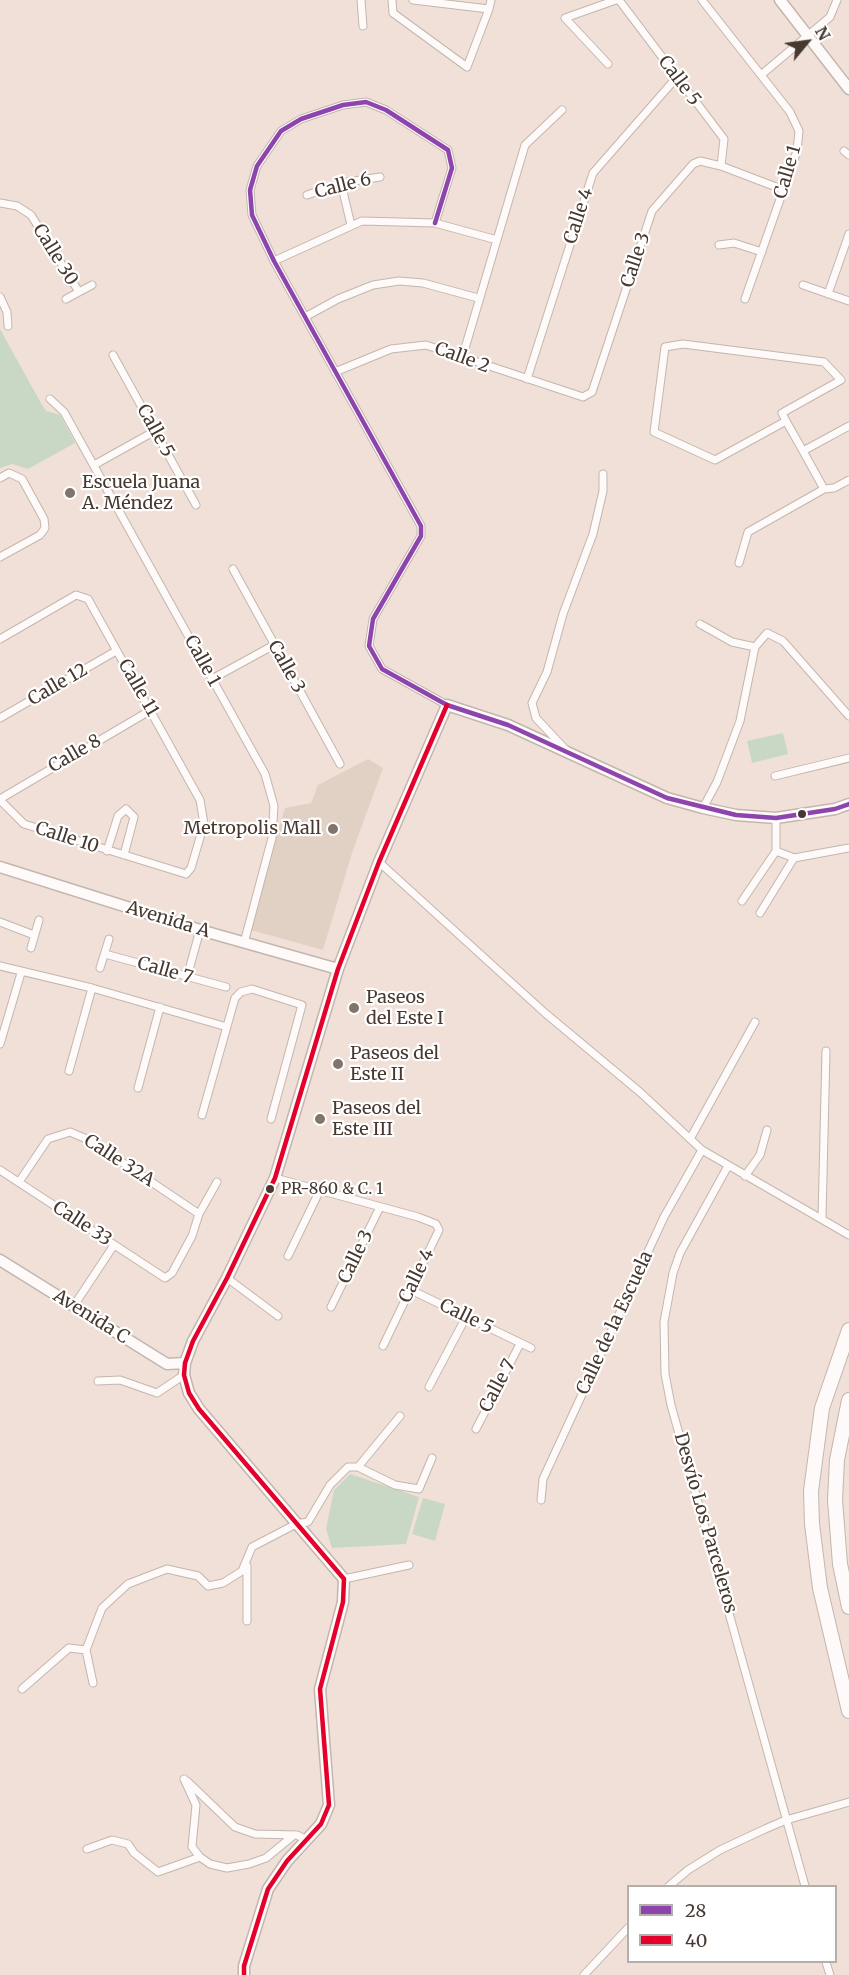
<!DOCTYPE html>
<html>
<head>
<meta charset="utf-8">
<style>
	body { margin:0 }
	#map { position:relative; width:849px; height:1975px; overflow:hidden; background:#f0e0d8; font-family:Merriweather,serif }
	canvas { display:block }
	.legend { position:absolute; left:627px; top:1885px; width:210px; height:78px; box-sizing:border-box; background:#fff; border:2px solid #b5afac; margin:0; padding:8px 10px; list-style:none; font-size:18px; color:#473830 }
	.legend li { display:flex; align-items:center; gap:12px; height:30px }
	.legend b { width:30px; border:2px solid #b5afac }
	.north { position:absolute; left:777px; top:12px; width:60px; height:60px; -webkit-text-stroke:4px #fff; paint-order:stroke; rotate:61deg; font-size:16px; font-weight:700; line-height:24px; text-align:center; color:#473830 }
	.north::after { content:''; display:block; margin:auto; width:21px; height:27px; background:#473830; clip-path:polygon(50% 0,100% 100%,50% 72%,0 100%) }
</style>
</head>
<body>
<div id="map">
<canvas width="849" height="1975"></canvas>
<ul class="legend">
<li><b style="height:8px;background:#8e44ad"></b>28</li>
<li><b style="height:8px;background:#e4002b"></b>40</li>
</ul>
<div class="north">N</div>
</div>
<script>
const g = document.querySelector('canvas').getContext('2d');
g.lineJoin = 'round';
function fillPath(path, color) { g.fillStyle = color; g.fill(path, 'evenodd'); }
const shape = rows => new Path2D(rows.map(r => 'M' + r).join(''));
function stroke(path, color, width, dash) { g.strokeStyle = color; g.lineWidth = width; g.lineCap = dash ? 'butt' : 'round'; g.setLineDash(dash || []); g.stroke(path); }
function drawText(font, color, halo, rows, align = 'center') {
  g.font = font + ' Merriweather,serif'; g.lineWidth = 4.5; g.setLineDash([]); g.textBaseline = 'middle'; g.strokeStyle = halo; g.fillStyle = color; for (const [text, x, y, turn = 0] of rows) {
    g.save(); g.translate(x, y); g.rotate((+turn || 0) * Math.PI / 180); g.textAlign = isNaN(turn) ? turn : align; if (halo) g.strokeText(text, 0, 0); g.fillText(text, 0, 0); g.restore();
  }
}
const commercial = shape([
	[368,759,383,768,352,853,323,950,247,929,285,808,311,803,318,785]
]);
const green = shape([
	[0,329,42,405,46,411,60,415,75,443,28,469,12,464,0,468],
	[783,733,788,754,752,763,747,741],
	[350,1474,419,1497,406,1544,332,1548,326,1529,334,1490],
	[423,1498,445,1504,435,1541,412,1534]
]);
const street = shape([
	[361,0,363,26],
	[392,0,393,13,467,67,489,9],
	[413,0,489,9,491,0],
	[619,0,724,139,721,166],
	[702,0,790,112,799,131,797,151,745,299],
	[608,64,565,18,616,0],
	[761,75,830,17,837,0],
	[844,151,849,155],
	[341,183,351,225],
	[307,195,341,183,380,177],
	[0,203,17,206,31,215,79,292],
	[435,223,452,168,448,150,386,110,366,102,343,105,301,119,281,131,257,166,250,190,252,215,274,261,421,526,421,536,373,619,369,646,382,669,447,705],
	[719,245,734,243,762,252],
	[274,261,362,221,435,223,497,240],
	[803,285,849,301],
	[828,294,849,234],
	[0,297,7,312,8,326],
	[66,299,92,285],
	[305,317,338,299,373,285,399,281,423,283,478,298],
	[113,355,196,505],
	[463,355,525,145,562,110],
	[335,372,391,349,426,345,583,397,592,392,652,211,693,164,700,161,721,166,784,190],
	[527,379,593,173,677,77],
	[50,399,64,412,265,774,274,806,272,838,244,943],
	[786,421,715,460,654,432,665,347,683,344,824,362,841,380,782,413,786,421,803,451,824,489,834,488,849,480],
	[803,451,849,426],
	[94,465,155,431],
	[0,478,9,473,22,479,44,519,45,528,40,535,0,557],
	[739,563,748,532,824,489],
	[233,569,340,764],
	[700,624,732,642,755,647],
	[0,639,76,595,88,599,200,800,204,824,191,868,186,874,24,824,0,800],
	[212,679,274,645],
	[0,718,116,651],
	[566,750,536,718,532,703,547,672,563,614,593,534,603,491,603,474],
	[775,776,849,758],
	[0,799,151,710],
	[703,808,717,782,740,721,755,647,767,633,783,641,849,716],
	[107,851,118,816,126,809,134,817,124,855],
	[776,851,794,858,849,848],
	[379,862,545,1013,641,1093,702,1150,849,1235],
	[742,901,776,851,776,818],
	[760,913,794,858],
	[0,922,34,935],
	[31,948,39,920],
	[105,954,226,987],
	[0,966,92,988,227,1027],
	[100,968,109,939],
	[187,977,200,930],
	[0,1044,21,973],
	[69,1071,92,988],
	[138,1088,160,1007],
	[202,1115,235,998,241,992,252,989,302,1005,271,1119],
	[690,1139,755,1022],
	[728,1166,680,1253,673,1273,664,1322,665,1374,671,1405,805,1886],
	[0,1170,165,1278,172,1273,192,1236,199,1214,217,1182],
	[745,1176,760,1155,767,1130],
	[275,1178,418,1217,436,1224,439,1230,383,1346],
	[19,1182,48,1139,70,1132,89,1140,199,1214],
	[822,1218,826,1051],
	[288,1256,320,1190],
	[227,1278,278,1316],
	[411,1290,531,1348],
	[73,1307,114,1245],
	[331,1307,380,1207],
	[98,1381,120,1380,157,1393,184,1375],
	[429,1387,466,1317],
	[476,1429,520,1344],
	[358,1467,400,1416],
	[541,1500,543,1479,664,1217,702,1150],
	[247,1566,247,1621],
	[344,1579,409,1565],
	[86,1650,102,1608,128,1584,167,1569,198,1576,208,1586,223,1583,242,1571,252,1547,296,1524,308,1522,330,1485,348,1467,358,1467,395,1485,419,1489,432,1458],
	[86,1650,93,1683],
	[22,1689,69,1648,86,1650],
	[187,1781,235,1827,255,1834,297,1835,307,1840],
	[87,1849,112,1840,128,1844,134,1853,158,1872,200,1857,192,1847,196,1805,184,1779],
	[200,1857,210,1864,227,1868,249,1864,266,1858,294,1835],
	[669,1886,688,1870,720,1850,765,1829,786,1820,849,1802],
	[826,1962,830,1975],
	[584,1975,628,1928]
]);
const secondary = shape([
	[780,0,849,89],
	[0,867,200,930,338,969],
	[0,1260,167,1364,185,1363],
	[244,1975,244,1966,268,1889,287,1861,321,1824,329,1805,320,1689,343,1602,344,1579,199,1409,189,1393,184,1375,185,1363,193,1341,227,1278,275,1178,338,969,379,862,447,705,508,725,667,798,703,808,736,815,776,818,835,809,849,804]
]);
const highway = shape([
	[849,1330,822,1408,811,1491,812,1524,820,1588,849,1711],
	[849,1400,837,1460,835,1500,840,1564,849,1607]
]);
const bus1 = shape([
	[435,223,452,168,448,150,386,110,366,102,343,105,301,119,281,131,257,166,250,190,252,215,274,261,421,526,421,536,373,619,369,646,382,669,447,705,508,725,667,798,736,815,776,818,835,809,849,804]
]);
const bus2 = shape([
	[244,1975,244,1966,268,1889,287,1861,321,1824,329,1805,320,1689,343,1602,344,1579,199,1409,189,1393,184,1375,185,1363,193,1341,227,1278,275,1178,338,969,379,862,447,705]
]);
const markers = [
	[70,493,6,"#82736b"],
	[802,814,5,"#473830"],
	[333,829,6,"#82736b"],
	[354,1008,6,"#82736b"],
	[338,1064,6,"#82736b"],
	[320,1119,6,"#82736b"],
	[270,1189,5,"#473830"]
];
const busNames = [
	["PR-860 & C. 1",281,1189]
];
const streetNames = [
	["Calle 5",679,81,53],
	["Calle 1",788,172,-74],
	["Calle 6",343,186,-14],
	["Calle 4",579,216,-72],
	["Calle 30",55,255,58],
	["Calle 3",636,260,-72],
	["Calle 2",462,358,20],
	["Calle 5",155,431,61],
	["Calle 1",202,661,61],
	["Calle 3",286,667,61],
	["Calle 12",58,685,-30],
	["Calle 11",138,688,60],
	["Calle 8",75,754,-30],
	["Calle 10",67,838,18],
	["Avenida A",168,920,17],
	["Calle 7",165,971,16],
	["Calle 32A",119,1161,33],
	["Calle 33",82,1224,33],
	["Calle 3",356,1257,-64],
	["Calle 4",417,1276,-64],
	["Avenida C",91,1317,32],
	["Calle 5",466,1317,26],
	["Calle de la Escuela",615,1323,-65],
	["Calle 7",498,1386,-62],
	["Desvío Los Parceleros",705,1523,74]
];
const poiNames = [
	["Escuela Juana",82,483],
	["A. Méndez",82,504],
	["Metropolis Mall",321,829,"right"],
	["Paseos",366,998],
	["del Este I",366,1019],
	["Paseos del",350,1054],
	["Este II",350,1075],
	["Paseos del",332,1109],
	["Este III",332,1130]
];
fillPath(commercial, '#e1d1c5');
fillPath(green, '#c9d8c5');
stroke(street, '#c3b6ae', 9);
stroke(secondary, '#c3b6ae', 13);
stroke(highway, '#c3b6ae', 16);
stroke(street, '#fdfaf9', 7);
stroke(secondary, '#fdfaf9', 10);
stroke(highway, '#fdfaf9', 14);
stroke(bus1, '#8e44ad', 4.5);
stroke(bus2, '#e4002b', 4.5);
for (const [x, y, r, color] of markers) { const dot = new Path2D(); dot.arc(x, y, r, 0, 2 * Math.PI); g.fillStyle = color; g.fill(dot); stroke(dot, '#fff', 2); }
drawText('16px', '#473830', '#fff', busNames, 'left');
drawText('18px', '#473830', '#fff', streetNames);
drawText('18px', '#473830', '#fff', poiNames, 'left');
</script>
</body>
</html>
